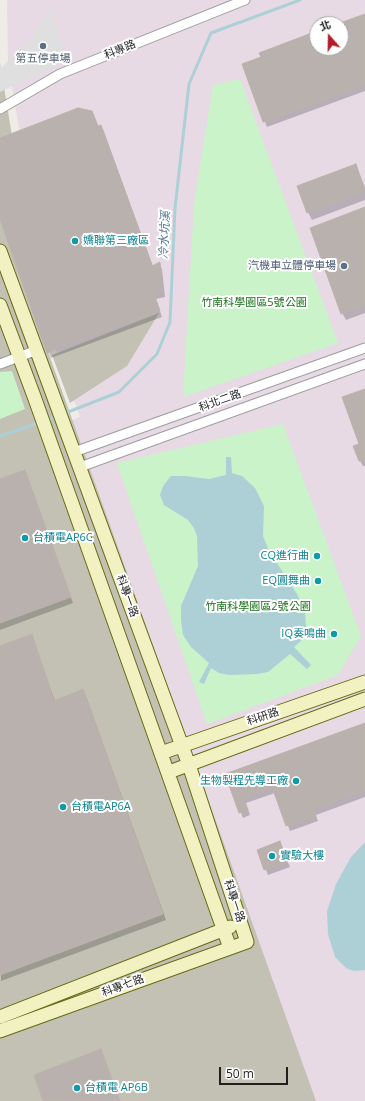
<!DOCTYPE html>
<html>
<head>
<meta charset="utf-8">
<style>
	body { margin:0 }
	#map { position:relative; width:365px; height:1101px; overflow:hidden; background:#efece7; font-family:"Open Sans","Noto Sans TC",sans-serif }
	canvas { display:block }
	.north { position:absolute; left:309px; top:16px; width:40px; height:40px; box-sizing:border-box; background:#fff; border:1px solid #a5a5a5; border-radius:50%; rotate:340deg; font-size:11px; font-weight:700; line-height:16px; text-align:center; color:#1f1f1f }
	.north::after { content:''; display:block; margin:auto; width:14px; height:18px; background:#b51a25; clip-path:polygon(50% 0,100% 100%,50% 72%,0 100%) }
	.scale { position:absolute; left:219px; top:1067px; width:69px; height:18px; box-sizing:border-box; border:2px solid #1f1f1f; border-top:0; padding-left:5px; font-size:12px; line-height:14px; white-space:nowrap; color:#1f1f1f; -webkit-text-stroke:3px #fff; paint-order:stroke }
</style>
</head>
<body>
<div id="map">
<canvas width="365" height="1101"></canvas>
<div class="north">北</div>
<div class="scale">50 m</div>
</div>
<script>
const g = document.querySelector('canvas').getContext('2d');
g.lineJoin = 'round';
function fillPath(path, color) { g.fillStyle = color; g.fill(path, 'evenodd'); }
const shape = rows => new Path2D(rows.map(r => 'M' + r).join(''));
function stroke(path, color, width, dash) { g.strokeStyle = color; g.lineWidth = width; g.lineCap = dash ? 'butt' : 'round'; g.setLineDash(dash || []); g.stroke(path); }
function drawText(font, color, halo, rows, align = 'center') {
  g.font = font + ' "Open Sans","Noto Sans TC",sans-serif'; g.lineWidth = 4; g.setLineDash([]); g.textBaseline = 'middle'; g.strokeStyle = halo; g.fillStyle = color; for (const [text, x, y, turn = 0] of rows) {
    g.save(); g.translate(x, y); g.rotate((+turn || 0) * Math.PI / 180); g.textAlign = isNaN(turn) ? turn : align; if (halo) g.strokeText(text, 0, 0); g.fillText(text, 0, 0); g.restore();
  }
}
const industrial = shape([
	[7,0,365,0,365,1101,0,1101,0,448,80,417,55,347,8,62],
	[317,24,341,24,341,48,317,48]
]);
const construction = shape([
	[0,63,47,349,316,1101,0,1101],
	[159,313,127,366,70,403,52,355]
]);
const park = shape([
	[240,79,338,343,183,397,194,204,213,85],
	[12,371,25,409,0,419,0,372],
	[283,424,361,636,338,675,207,724,117,463]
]);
const parking = shape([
	[50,8,67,60,0,92,0,64,1,68,37,32]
]);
const water = shape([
	[226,457,231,457,232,473,242,476,255,488,264,506,263,536,269,551,297,594,305,612,306,628,302,640,294,647,311,665,307,669,290,654,268,672,256,674,229,675,219,673,211,668,204,684,199,682,209,663,191,647,183,635,181,620,181,606,198,566,197,536,194,528,188,520,164,505,160,495,163,486,171,476,185,476,209,479,226,475],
	[365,842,365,970,354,971,346,968,335,957,328,934,327,911,336,884,351,857]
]);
const shadow = shape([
	[365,15,365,91,267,127,243,65,317,32,317,48,341,48,341,24,339,24],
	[91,112,98,127,101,126,104,132,153,266,159,264,162,269,165,297,156,299,162,317,51,358,0,216,0,139],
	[356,166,365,187,365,200,312,220,308,212],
	[365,208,365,313,346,320,342,313],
	[365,390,365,466,363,466,360,461,360,444],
	[25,471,73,603,0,630,0,480],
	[31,635,55,701,82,690,86,696,166,920,1,981,0,647],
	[365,724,365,797,316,815,318,821,290,831,275,793,246,803,250,815,243,818,226,775],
	[279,842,290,867,268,875,258,850]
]);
const stream = shape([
	[63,414,119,392,157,354,170,322,175,208,189,84,211,33,300,0],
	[46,421,58,416],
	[0,436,39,423]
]);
const building = shape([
	[365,14,365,85,263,122,242,64,261,57,259,53,317,31,317,48,341,48,341,24,337,24,365,14],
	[78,108,92,111,98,126,101,125,152,266,160,262,162,291,154,294,160,311,47,353,0,219,0,138,78,108],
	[356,164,365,191,307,213,297,186,356,164],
	[365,207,365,305,341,314,310,228,365,207],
	[365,389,365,460,359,461,353,446,359,444,342,397,365,389],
	[25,470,71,597,0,623,0,479,25,470],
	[32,634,54,701,83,689,163,914,0,975,0,646,32,634],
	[365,723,365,790,313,809,316,816,286,826,272,787,243,798,248,810,239,813,225,774,365,723],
	[280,841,287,862,264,870,257,850,280,841],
	[101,1049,120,1101,43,1101,34,1075,101,1049]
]);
const street = shape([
	[0,109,60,74,245,0],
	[0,364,37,350],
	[74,452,365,348],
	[80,467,365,364]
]);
const secondary = shape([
	[0,251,189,765,247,942,0,1031],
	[0,305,35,399,230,948],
	[161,753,365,682],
	[169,772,365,699],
	[0,1017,230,927]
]);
const markers = [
	[43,46,4,"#5c6f8a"],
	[75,241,4,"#0f9aa8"],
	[344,266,4,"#5c6f8a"],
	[25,538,4,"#0f9aa8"],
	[317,556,4,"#0f9aa8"],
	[318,581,4,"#0f9aa8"],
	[334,634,4,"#0f9aa8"],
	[296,781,4,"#0f9aa8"],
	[63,807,4,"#0f9aa8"],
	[272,856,4,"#0f9aa8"],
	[77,1088,4,"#0f9aa8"]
];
const streetNames = [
	["科專路",120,50,-22],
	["科北二路",220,401,-20],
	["科專一路",127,596,70],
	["科研路",263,717,-19],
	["科專一路",234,901,72],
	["科專七路",123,986,-20]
];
const serviceNames = [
	["第五停車場",43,59],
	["汽機車立體停車場",336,266,"right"]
];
const cultureNames = [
	["嬌聯第三廠區",83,241],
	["台積電AP6C",33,538],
	["CQ進行曲",309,556,"right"],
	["EQ圓舞曲",310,581,"right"],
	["IQ奏鳴曲",326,634,"right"],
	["生物製程先導工廠",288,781,"right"],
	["台積電AP6A",71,807],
	["實驗大樓",280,856],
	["台積電 AP6B",85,1088]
];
const parkNames = [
	["竹南科學園區5號公園",254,303],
	["竹南科學園區2號公園",258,607]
];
const waterNames = [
	["冷水坑溪",165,235,-87]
];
fillPath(industrial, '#e7dae5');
fillPath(construction, '#c2c1b4');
fillPath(park, '#caf3ca');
fillPath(parking, '#dfdfdf');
fillPath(water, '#add0d7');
fillPath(shadow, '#0003');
stroke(stream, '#add0d7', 3);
fillPath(building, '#b8b1ad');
stroke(building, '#bfb2ab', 1);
stroke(street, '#9c9c9c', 11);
stroke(secondary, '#676a13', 15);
stroke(street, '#fff', 9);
stroke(secondary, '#f2f1c2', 13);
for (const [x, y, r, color] of markers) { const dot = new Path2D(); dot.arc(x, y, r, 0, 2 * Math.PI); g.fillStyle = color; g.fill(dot); stroke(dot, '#fff', 1.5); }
drawText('11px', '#1f1f1f', '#fff', streetNames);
drawText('11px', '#4e5e75', '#fff', serviceNames);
drawText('11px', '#0d838f', '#fff', cultureNames, 'left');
drawText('11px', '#1a711b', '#fff', parkNames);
drawText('italic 12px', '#517894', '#fff', waterNames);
</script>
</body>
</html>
